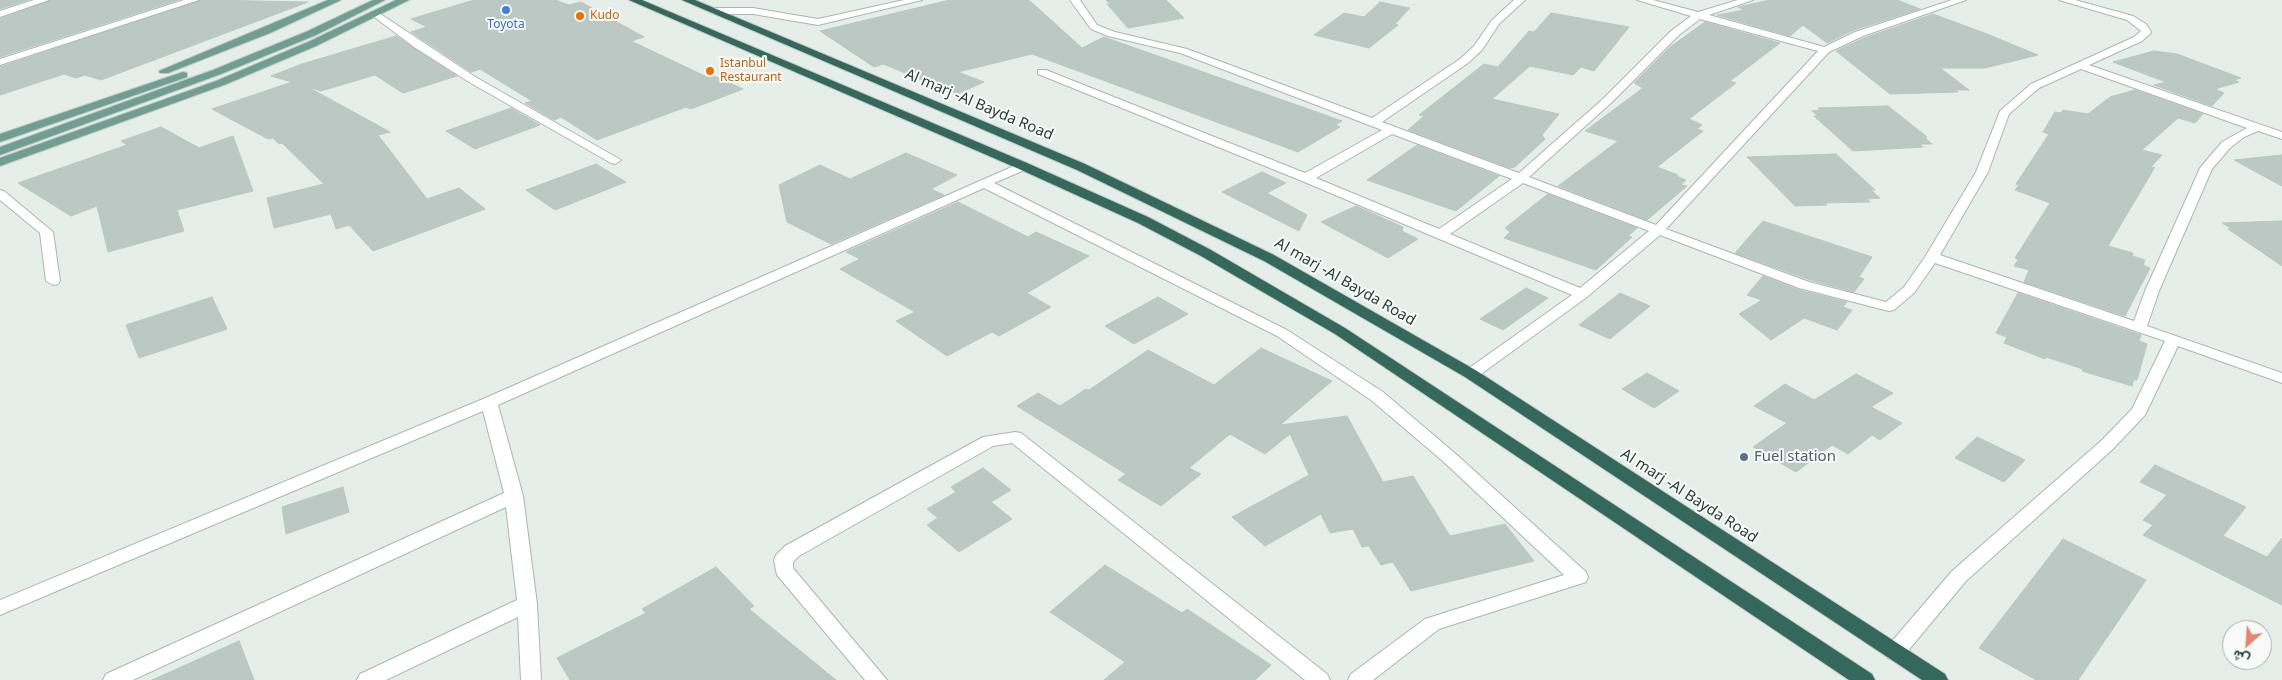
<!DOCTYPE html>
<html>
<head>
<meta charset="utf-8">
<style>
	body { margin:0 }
	#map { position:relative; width:2282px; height:680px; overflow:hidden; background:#e6eeea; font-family:"Noto Sans",Vazirmatn,sans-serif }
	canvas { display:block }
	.north { position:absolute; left:2222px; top:620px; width:50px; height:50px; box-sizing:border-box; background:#f7faf8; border:1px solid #a4afab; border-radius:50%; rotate:206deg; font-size:14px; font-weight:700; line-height:20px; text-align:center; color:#273e37 }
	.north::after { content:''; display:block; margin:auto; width:18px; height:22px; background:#e5876e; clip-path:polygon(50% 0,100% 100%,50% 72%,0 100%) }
</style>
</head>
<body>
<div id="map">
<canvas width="2282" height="680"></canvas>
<div class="north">ش</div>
</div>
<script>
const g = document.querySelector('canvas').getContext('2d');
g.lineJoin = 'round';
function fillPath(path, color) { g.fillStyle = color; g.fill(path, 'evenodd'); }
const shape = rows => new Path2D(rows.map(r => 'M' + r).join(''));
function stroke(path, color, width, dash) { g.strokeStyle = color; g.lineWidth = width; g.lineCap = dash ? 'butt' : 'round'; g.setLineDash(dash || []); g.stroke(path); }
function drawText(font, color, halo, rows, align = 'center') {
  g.font = font + ' "Noto Sans",sans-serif'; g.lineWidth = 4; g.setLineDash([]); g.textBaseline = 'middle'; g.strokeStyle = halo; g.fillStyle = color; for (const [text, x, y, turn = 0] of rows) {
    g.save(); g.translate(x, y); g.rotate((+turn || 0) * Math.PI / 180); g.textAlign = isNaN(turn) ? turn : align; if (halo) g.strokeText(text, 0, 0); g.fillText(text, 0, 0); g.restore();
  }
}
const building = shape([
	[0,0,28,0,0,9,0,0],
	[51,0,178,0,0,57,0,19,51,0],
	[201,0,308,2,101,80,85,75,76,78,64,74,0,95,0,67,201,0],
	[474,0,555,0,569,5,581,2,644,37,631,41,707,77,712,75,743,89,691,109,686,107,597,140,561,117,554,120,525,103,532,101,480,69,471,72,411,32,427,27,411,19,474,0],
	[950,0,1029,0,1082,48,1104,37,1342,121,1335,125,1340,127,1298,152,1032,54,958,72,984,82,957,94,883,64,874,67,820,31,950,0],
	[1106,0,1166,0,1184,18,1128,28,1107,4,1110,4,1106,0],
	[1770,0,1897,0,1920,9,1854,30,1827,43,1803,25,1790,36,1717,15,1744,10,1738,7,1770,0],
	[1380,2,1410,8,1395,24,1398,25,1369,48,1314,35,1344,13,1364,17,1380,2],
	[1551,13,1629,27,1594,71,1581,67,1573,75,1530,66,1492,99,1559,114,1542,135,1545,139,1515,167,1510,168,1408,130,1424,116,1419,115,1484,64,1498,67,1529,31,1534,32,1551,13],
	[1933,14,1987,34,2038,55,1985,68,1940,68,1969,90,1955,90,1958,92,1890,94,1836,51,1864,38,1933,14],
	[1705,22,1780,43,1730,81,1736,83,1689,119,1702,125,1697,129,1703,131,1657,167,1678,175,1676,176,1686,180,1681,185,1687,186,1647,220,1558,186,1618,141,1585,131,1643,88,1634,83,1670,47,1705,22],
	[396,36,457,76,403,93,375,75,321,91,306,86,390,132,378,135,427,199,459,188,485,209,373,251,349,225,336,229,331,214,274,228,267,198,324,184,282,143,279,144,273,138,268,139,212,109,292,82,271,76,302,64,396,36],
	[2154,51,2177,54,2241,78,2234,80,2239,82,2215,89,2224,93,2212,106,2154,85,2166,82,2113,62,2154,51],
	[2135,90,2203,114,2195,123,2178,118,2142,150,2162,155,2150,168,2155,167,2108,246,2133,253,2132,256,2145,260,2143,265,2150,268,2125,316,2024,282,2029,270,2014,266,2018,260,2015,258,2050,203,2015,190,2019,185,2016,184,2049,134,2043,132,2055,112,2061,113,2063,110,2088,114,2110,97,2135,90],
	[1888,106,1927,137,1924,137,1932,144,1920,144,1923,147,1853,151,1814,116,1818,116,1812,111,1821,110,1818,108,1888,106],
	[511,108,540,125,475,149,446,131,511,108],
	[161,127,199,148,233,136,253,191,177,210,184,231,108,252,97,206,71,216,18,183,127,145,121,141,161,127],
	[1417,145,1499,176,1456,211,1367,180,1417,145],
	[906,153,957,175,931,189,944,195,831,244,787,222,779,185,820,165,850,179,906,153],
	[1836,154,1875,190,1871,190,1880,198,1867,199,1870,202,1824,203,1827,205,1795,206,1747,157,1836,154],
	[2282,155,2282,186,2234,160,2282,155],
	[596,164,626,182,555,210,526,190,596,164],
	[1262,172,1286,183,1267,193,1307,215,1299,231,1222,192,1262,172],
	[1548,194,1637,228,1628,236,1632,237,1596,270,1504,238,1510,232,1505,228,1548,194],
	[958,202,1028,237,1036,232,1089,256,1027,293,1051,307,999,336,992,332,947,356,896,321,915,312,840,269,860,259,846,252,958,202],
	[1356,206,1403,227,1402,231,1418,239,1388,258,1321,222,1356,206],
	[1763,221,1872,257,1859,277,1864,279,1854,292,1810,280,1735,253,1763,221],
	[2282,221,2282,266,2228,229,2232,229,2222,223,2282,221],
	[1763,276,1799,290,1847,302,1843,307,1852,310,1837,330,1804,318,1771,340,1739,314,1762,300,1747,295,1763,276],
	[1526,288,1548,298,1503,330,1480,319,1526,288],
	[1620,293,1650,306,1610,339,1579,325,1620,293],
	[2018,293,2141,335,2139,341,2147,344,2137,380,2134,379,2132,386,2082,371,2083,369,2046,357,2045,359,2004,343,2007,337,1996,333,2018,293],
	[212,297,227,329,139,358,126,325,212,297],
	[1158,297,1188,314,1134,344,1105,326,1158,297],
	[1261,348,1332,381,1280,425,1347,416,1383,482,1413,476,1450,536,1505,524,1534,561,1411,591,1393,562,1381,565,1369,546,1362,547,1353,529,1330,533,1321,514,1265,546,1232,517,1309,475,1290,434,1265,454,1230,434,1189,468,1201,474,1161,506,1118,480,1126,474,1017,406,1038,393,1060,406,1086,389,1089,390,1148,350,1214,385,1261,348],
	[1647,373,1679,391,1654,408,1622,389,1647,373],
	[1856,374,1893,393,1871,407,1902,423,1880,440,1872,435,1848,454,1832,445,1796,472,1753,447,1787,423,1754,406,1785,384,1814,400,1856,374],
	[1977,437,2025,460,2004,482,1955,458,1977,437],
	[2155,465,2246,507,2223,536,2267,557,2282,538,2282,605,2143,535,2153,525,2143,520,2167,495,2140,482,2155,465],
	[983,468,1011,490,991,502,1012,519,959,552,927,525,938,518,927,509,956,492,951,487,983,468],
	[343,487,349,512,286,534,282,507,343,487],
	[2063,539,2146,580,2078,680,2036,680,1979,648,2063,539],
	[1105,565,1182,613,1187,609,1271,665,1255,680,1104,680,1125,662,1050,612,1105,565],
	[716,567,754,606,749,609,836,680,570,680,557,658,646,613,642,609,716,567],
	[239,641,254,680,152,680,239,641]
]);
const street = shape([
	[34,0,49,0,0,17,0,11,34,0],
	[184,0,199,0,0,65,0,59,184,0],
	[904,0,922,0,818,25,753,14,714,14,709,11,714,8,753,8,818,19,904,0],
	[1070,0,1080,0,1097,25,1115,32,1187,49,1372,118,1460,59,1474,46,1492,20,1514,0,1525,0,1499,24,1482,50,1468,63,1382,122,1519,173,1604,98,1671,31,1691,16,1637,0,1653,0,1698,12,1738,0,1753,0,1709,15,1824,47,1855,32,1952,0,1966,0,1863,36,1829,52,1666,229,1809,282,1886,302,1904,287,1925,257,1976,172,2000,111,2031,84,2134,37,2141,31,2127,20,2059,0,2075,0,2133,16,2146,24,2151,32,2150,34,2142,41,2089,65,2282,132,2282,139,2258,131,2244,137,2230,148,2212,169,2159,291,2147,326,2282,373,2282,383,2178,346,2145,415,2113,449,1966,581,1902,658,1895,660,1888,658,1885,652,1888,646,1952,571,2101,441,2132,409,2165,341,1935,263,1914,293,1894,310,1889,311,1799,288,1660,235,1587,297,1477,377,1465,377,1463,374,1465,371,1572,295,1302,181,1038,74,1038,70,1046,70,1305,173,1382,130,1180,53,1108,36,1091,29,1070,0],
	[1700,19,1818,51,1656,225,1529,177,1612,102,1679,35,1700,19],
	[2081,69,2247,128,2222,142,2200,168,2145,291,2134,321,1940,255,1988,172,2009,114,2039,88,2081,69],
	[1392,134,1512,179,1439,229,1316,178,1392,134],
	[1523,183,1649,231,1580,288,1450,234,1523,183],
	[376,11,477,78,621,160,615,164,611,163,469,82,414,47,373,16,371,14,376,11],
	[1023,162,1029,166,1027,169,994,183,1287,330,1383,392,1457,455,1586,572,1588,577,1586,582,1439,629,1373,680,1348,680,1351,674,1425,619,1564,575,1445,463,1371,400,1277,336,984,188,498,405,523,496,537,604,541,680,521,680,518,617,386,680,357,680,360,674,517,600,506,507,133,680,103,680,106,674,504,493,483,411,0,615,0,600,483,399,1023,162],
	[0,190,4,191,53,232,60,281,58,284,53,285,46,281,40,233,0,200,0,190],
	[1015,432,1021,433,1327,674,1330,680,1305,680,1012,443,993,446,799,556,793,562,793,568,887,680,865,680,777,575,774,560,776,555,785,546,983,437,1015,432]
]);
const primary = shape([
	[328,0,341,0,270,33,168,73,160,73,159,71,328,0],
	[373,0,385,0,316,35,221,74,0,155,0,147,213,70,308,31,373,0],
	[396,0,409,0,316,46,224,85,0,166,0,158,216,81,308,42,396,0],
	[183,72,187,73,187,77,0,142,0,134,183,72]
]);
const highway = shape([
	[629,0,642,0,1027,163,1148,217,1211,250,1345,328,1872,674,1875,680,1849,680,1335,334,1201,256,1138,223,1019,169,629,0],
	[682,0,695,0,1085,164,1274,255,1477,371,1945,674,1948,680,1922,680,1465,377,1264,261,1077,170,682,0]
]);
const markers = [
	[506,10,5,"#3f7fe0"],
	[580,16,5,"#e8710a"],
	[710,71,5,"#e8710a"],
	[1744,457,5,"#5c6f8a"]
];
const farFoodnames = [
	["Kudo",590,16],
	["Istanbul",720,64],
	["Restaurant",720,78]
];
const farShopnames = [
	["Toyota",506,25]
];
const streetNames = [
	["Al marj -Al Bayda Road",979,105,23],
	["Al marj -Al Bayda Road",1345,282,30],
	["Al marj -Al Bayda Road",1689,496,33]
];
const serviceNames = [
	["Fuel station",1754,457]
];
fillPath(building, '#bcc8c3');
stroke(building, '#b9c7c1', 1);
stroke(street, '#a9b6b1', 2);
stroke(primary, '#c3c9c7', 2);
stroke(highway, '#c3c9c7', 2);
fillPath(street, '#fff');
fillPath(primary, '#709f91');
fillPath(highway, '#35685c');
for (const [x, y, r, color] of markers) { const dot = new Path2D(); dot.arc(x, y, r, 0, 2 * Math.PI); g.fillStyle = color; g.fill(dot); stroke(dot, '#f7faf8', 2); }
drawText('12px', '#c56008', '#f7faf8', farFoodnames, 'left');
drawText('12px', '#366cbe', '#f7faf8', farShopnames);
drawText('15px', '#273e37', '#f7faf8', streetNames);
drawText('15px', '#4e5e75', '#f7faf8', serviceNames, 'left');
</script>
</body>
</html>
